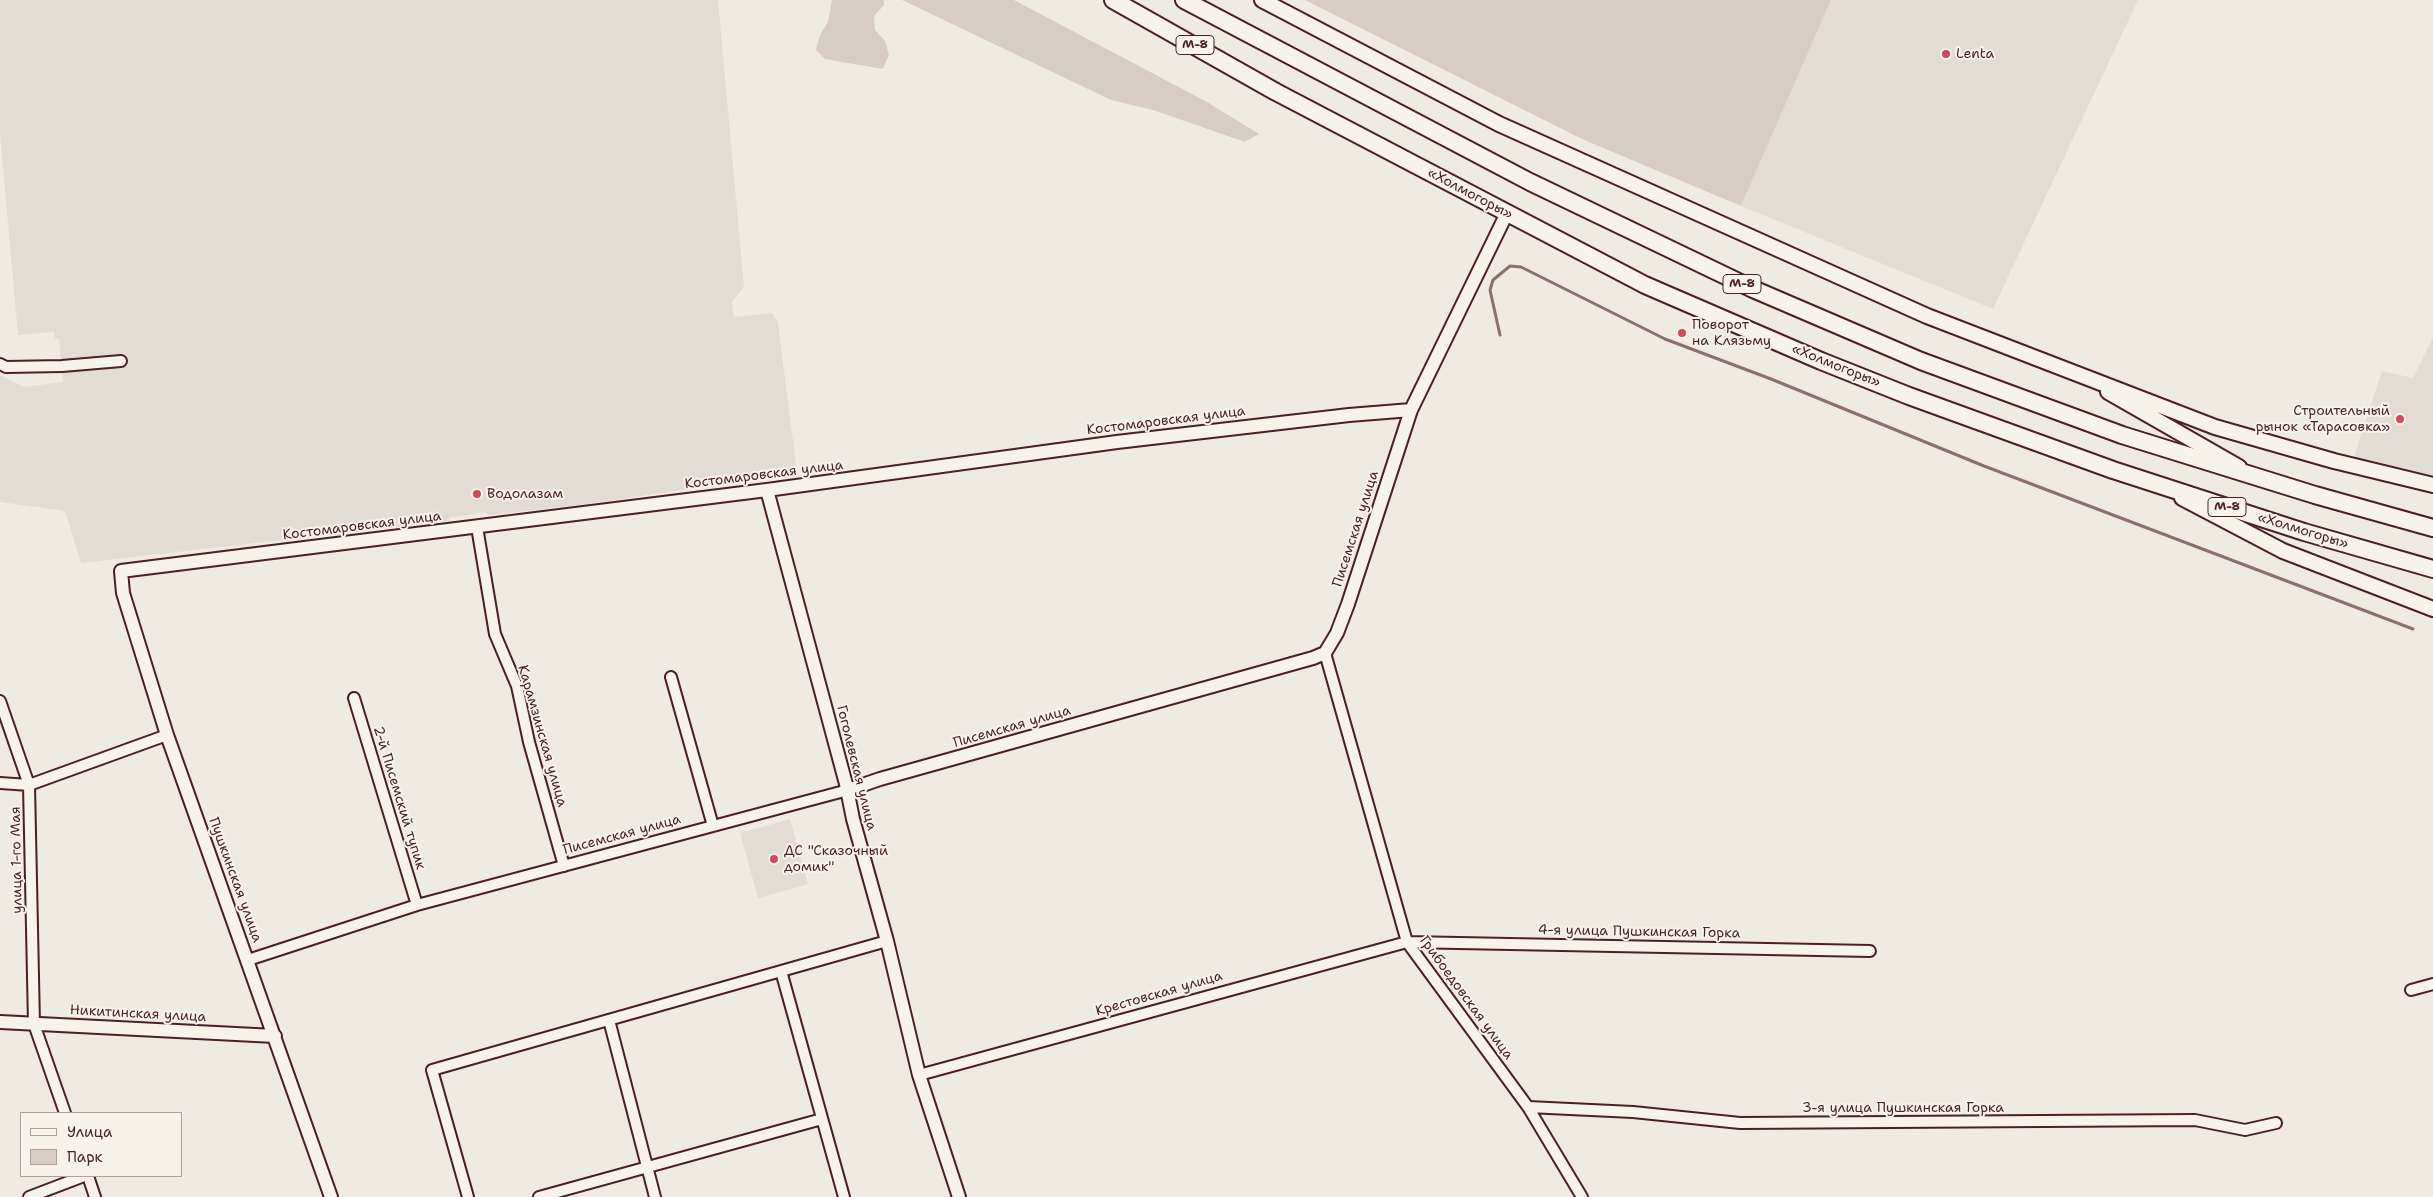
<!DOCTYPE html>
<html>
<head>
<meta charset="utf-8">
<style>
	body { margin:0 }
	#map { position:relative; width:2433px; height:1197px; overflow:hidden; background:#f0ebe0; font-family:"Shantell Sans",sans-serif }
	canvas { display:block }
	.legend { position:absolute; left:20px; top:1112px; width:162px; height:65px; box-sizing:border-box; background:#f7f3e8; border:1px solid #b29e9c; margin:0; padding:6px 9px; list-style:none; font-size:15px; color:#4a1f2b }
	.legend li { display:flex; align-items:center; gap:10px; height:25px }
	.legend b { width:25px; border:1px solid #b29e9c }
</style>
</head>
<body>
<div id="map">
<canvas width="2433" height="1197"></canvas>
<ul class="legend">
<li><b style="height:6px;background:#f7f3e8"></b>Улица</li>
<li><b style="height:14px;background:#d8cdc6"></b>Парк</li>
</ul>
</div>
<script>
const g = document.querySelector('canvas').getContext('2d');
g.lineJoin = 'round';
function fillPath(path, color) { g.fillStyle = color; g.fill(path, 'evenodd'); }
const shape = rows => new Path2D(rows.map(r => 'M' + r).join(''));
function stroke(path, color, width, dash) { g.strokeStyle = color; g.lineWidth = width; g.lineCap = dash ? 'butt' : 'round'; g.setLineDash(dash || []); g.stroke(path); }
function drawText(font, color, halo, rows, align = 'center') {
  g.font = font + ' "Shantell Sans",sans-serif'; g.lineWidth = 4; g.setLineDash([]); g.textBaseline = 'middle'; g.strokeStyle = halo; g.fillStyle = color; for (const [text, x, y, turn = 0] of rows) {
    g.save(); g.translate(x, y); g.rotate((+turn || 0) * Math.PI / 180); g.textAlign = isNaN(turn) ? turn : align; if (halo) g.strokeText(text, 0, 0); g.fillText(text, 0, 0); g.restore();
  }
}
const built = shape([
	[0,0,718,0,744,287,732,302,734,317,772,313,778,323,797,473,587,504,487,515,486,512,449,518,449,521,81,563,65,511,0,502,0,375,24,387,63,382,59,339,55,339,54,332,18,335,0,134],
	[1831,0,2138,0,1993,309,1741,206],
	[2433,337,2433,477,2353,460,2382,371,2413,378],
	[790,819,808,884,758,898,740,833]
]);
const green = shape([
	[832,0,884,0,884,5,874,16,875,30,885,41,889,55,883,69,825,59,816,50,820,35,828,22],
	[902,0,1014,0,1207,102,1259,134,1245,142,1153,110,1111,100],
	[1305,0,1831,0,1741,206,1582,139]
]);
const stream = shape([
	[1500,335,1490,290,1493,280,1510,266,1521,267,1665,339,1771,379,1984,466,2413,629]
]);
const minor = shape([
	[0,364,6,367,62,366,121,361],
	[477,527,495,634,517,686,529,742,564,866],
	[1325,653,1407,942,1528,1107,1582,1197],
	[671,677,713,826],
	[354,698,417,905],
	[0,701,29,785,34,1024,65,1113],
	[0,783,29,785,167,735],
	[248,960,417,905,848,790],
	[781,971,844,1197],
	[2411,990,2433,984],
	[609,1020,655,1197],
	[919,1075,1407,942,1870,951],
	[1528,1107,1633,1112,1740,1123,2195,1120,2245,1130,2276,1123],
	[88,1176,95,1197],
	[29,1197,84,1176],
	[468,1197,432,1070,887,941],
	[539,1197,822,1119]
]);
const tertiary = shape([
	[767,490,846,784,853,819,887,941,919,1075,959,1197],
	[848,790,880,779,1313,658,1325,653,1337,633,1348,604,1411,410,1507,213],
	[0,1022,275,1036],
	[331,1197,167,735,123,593,121,571,767,490,1117,442,1349,415,1411,410]
]);
const secondary = shape([
	[1262,0,1499,124,1927,316,2215,427,2334,461,2433,485],
	[2108,392,2239,467],
	[2182,498,2283,551,2433,609]
]);
const trunk = shape([
	[1113,0,1276,92,1645,285,1821,361,1909,396,2113,470,2304,532,2433,569],
	[1184,0,1530,182,1753,289,1921,361,2122,435,2315,495,2433,528]
]);
const markers = [
	[1946,54,5,"#d1495b"],
	[1682,333,5,"#d1495b"],
	[2400,419,5,"#d1495b"],
	[477,494,5,"#d1495b"],
	[774,859,5,"#d1495b"]
];
const shields = [
	[1195,45,38],
	[1742,284,38],
	[2227,507,38]
];
const shieldNames = [
	["М-8",1195,45],
	["М-8",1742,284],
	["М-8",2227,507]
];
const poiNames = [
	["Lenta",1956,54],
	["Поворот",1692,325],
	["на Клязьму",1692,341],
	["Строительный",2390,411,"right"],
	["рынок «Тарасовка»",2390,427,"right"],
	["Водолазам",487,494],
	["ДС \"Сказочный",784,851],
	["домик\"",784,867]
];
const streetNames = [
	["«Холмогоры»",1470,194,28],
	["«Холмогоры»",1836,366,22],
	["Костомаровская улица",1166,421,-7],
	["Костомаровская улица",764,475,-7],
	["Костомаровская улица",362,526,-7],
	["Писемская улица",1356,529,-72],
	["«Холмогоры»",2303,531,17],
	["Писемская улица",1012,727,-16],
	["Карамзинская улица",542,736,74],
	["Гоголевская улица",856,768,76],
	["2-й Писемский тупик",399,798,73],
	["Писемская улица",622,835,-15],
	["улица 1-го Мая",17,860,-91],
	["Пушкинская улица",235,880,70],
	["4-я улица Пушкинская Горка",1639,932,1],
	["Крестовская улица",1159,994,-16],
	["Грибоедовская улица",1466,998,54],
	["Никитинская улица",138,1014,3],
	["3-я улица Пушкинская Горка",1903,1108]
];
fillPath(built, '#e3dcd2');
fillPath(green, '#d8cdc6');
stroke(stream, '#8b6f72', 3);
stroke(minor, '#4a1f2b', 14);
stroke(tertiary, '#4a1f2b', 16);
stroke(secondary, '#4a1f2b', 18);
stroke(trunk, '#4a1f2b', 20);
stroke(minor, '#f7f3e8', 10);
stroke(tertiary, '#f7f3e8', 12);
stroke(secondary, '#f7f3e8', 14);
stroke(trunk, '#f7f3e8', 16);
for (const [x, y, r, color] of markers) { const dot = new Path2D(); dot.arc(x, y, r, 0, 2 * Math.PI); g.fillStyle = color; g.fill(dot); stroke(dot, '#f7f3e8', 2); }
for (const [x, y, w] of shields) { const box = new Path2D(); box.roundRect(x - w / 2, y - 9.5, w, 19, 4); g.fillStyle = '#f7f3e8'; g.fill(box); stroke(box, '#4a1f2b', 1); }
drawText('bold 12px', '#4a1f2b', null, shieldNames);
drawText('14px', '#4a1f2b', '#f7f3e8', poiNames, 'left');
drawText('14px', '#4a1f2b', '#f7f3e8', streetNames);
</script>
</body>
</html>
